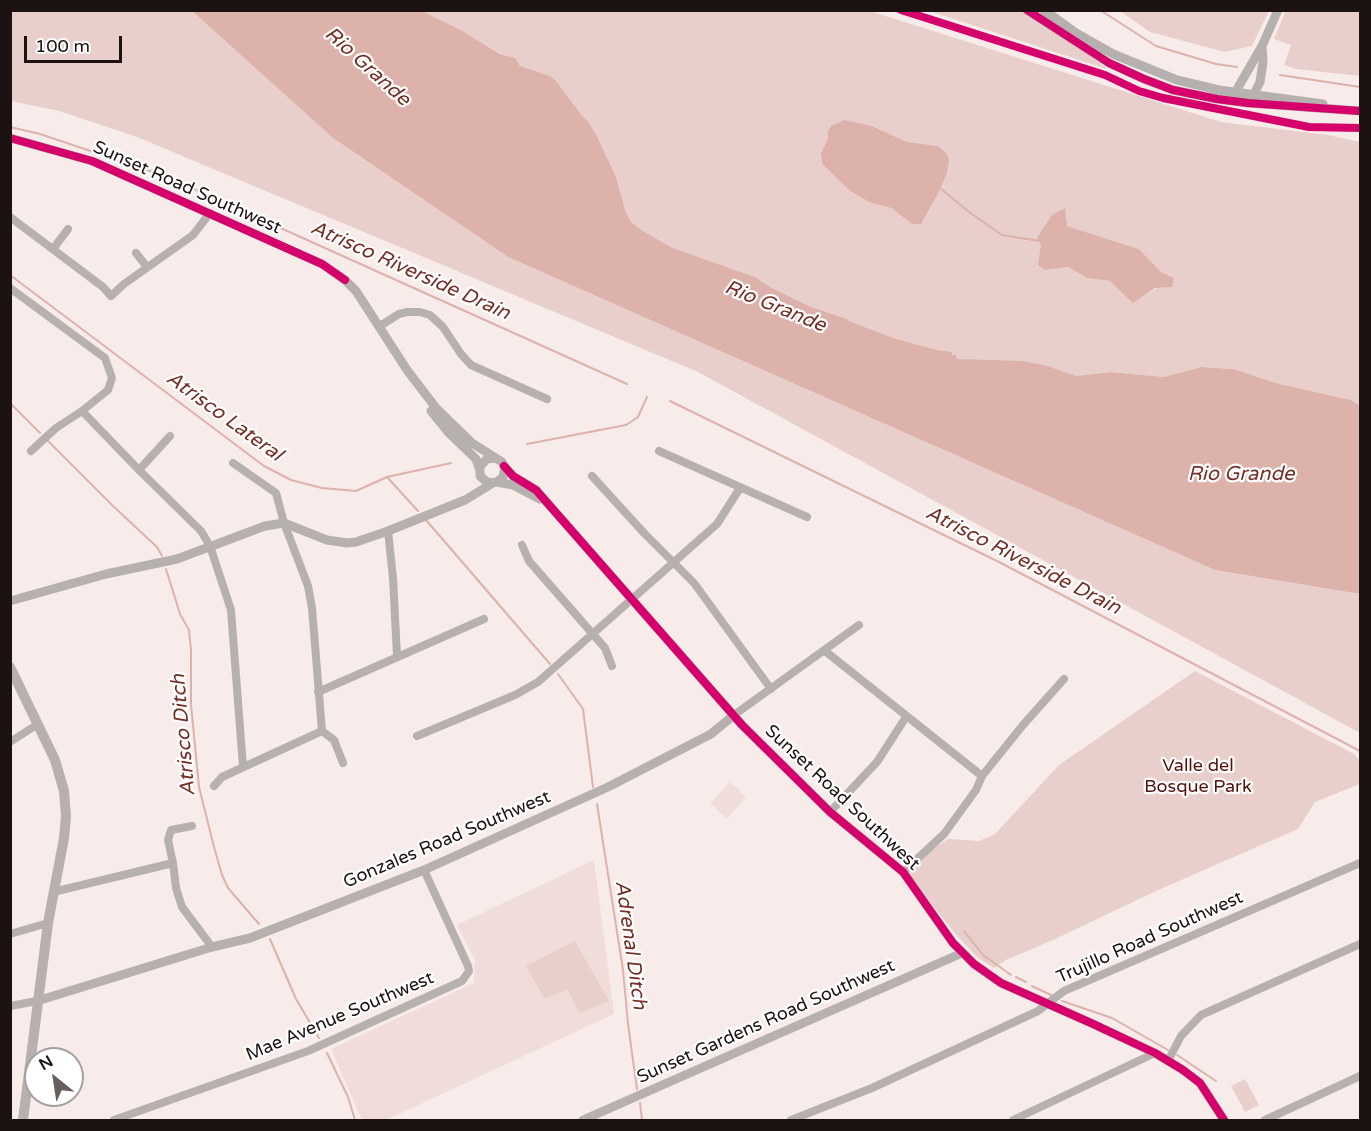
<!DOCTYPE html>
<html>
<head>
<meta charset="utf-8">
<style>
	body { margin:0 }
	#map { position:relative; width:1371px; height:1131px; overflow:hidden; background:#f7ecea; font-family:"Varela Round",sans-serif }
	canvas { display:block }
	.frame { position:absolute; inset:0; border:12px solid #1b1211; pointer-events:none }
	.north { position:absolute; left:24px; top:1047px; width:60px; height:60px; box-sizing:border-box; background:#fff; border:2px solid #a4a0a0; border-radius:50%; rotate:330deg; font-size:16px; font-weight:700; line-height:24px; text-align:center; color:#1b1211 }
	.north::after { content:''; display:block; margin:auto; width:21px; height:27px; background:#685e5d; clip-path:polygon(50% 0,100% 100%,50% 72%,0 100%) }
	.scale { position:absolute; left:24px; top:36px; width:98px; height:27px; box-sizing:border-box; border:3px solid #1b1211; border-top:0; padding-left:8px; font-size:18px; line-height:21px; white-space:nowrap; color:#1b1211; -webkit-text-stroke:4px #fff; paint-order:stroke }
</style>
</head>
<body>
<div id="map">
<canvas width="1371" height="1131"></canvas>
<div class="frame"></div>
<div class="north">N</div>
<div class="scale">100 m</div>
</div>
<script>
const g = document.querySelector('canvas').getContext('2d');
g.lineJoin = 'round';
function fillPath(path, color) { g.fillStyle = color; g.fill(path, 'evenodd'); }
const shape = rows => new Path2D(rows.map(r => 'M' + r).join(''));
function stroke(path, color, width, dash) { g.strokeStyle = color; g.lineWidth = width; g.lineCap = dash ? 'butt' : 'round'; g.setLineDash(dash || []); g.stroke(path); }
function drawText(font, color, halo, rows, align = 'center') {
  g.font = font + ' "Varela Round",sans-serif'; g.lineWidth = 4.5; g.setLineDash([]); g.textBaseline = 'middle'; g.strokeStyle = halo; g.fillStyle = color; for (const [text, x, y, turn = 0] of rows) {
    g.save(); g.translate(x, y); g.rotate((+turn || 0) * Math.PI / 180); g.textAlign = isNaN(turn) ? turn : align; if (halo) g.strokeText(text, 0, 0); g.fillText(text, 0, 0); g.restore();
  }
}
const built = shape([
	[730,782,746,797,727,819,710,803],
	[594,860,614,1014,386,1120,362,1120,331,1049,474,983,475,960,457,925]
]);
const green = shape([
	[1286,10,1360,11,1360,76,1296,69,1284,65,1291,45,1274,39],
	[10,11,192,11,333,138,508,257,1215,570,1360,594,1360,733,698,372,137,137,59,111,11,101],
	[422,11,870,11,1221,122,1328,135,1360,142,1360,406,1351,400,1276,383,1234,369,1201,367,1164,377,1111,372,1076,376,1048,366,957,359,952,355,952,352,938,350,896,339,849,321,847,319,811,307,770,287,755,277,673,248,643,231,631,222,626,213,616,177,597,136,588,121,583,117,557,82,550,76,520,66,515,58,501,54,463,31],
	[872,126,907,142,938,146,946,173,937,196,921,224,912,224,891,208,871,203,850,191,822,164,821,153,828,138],
	[1067,226,1139,249,1161,272,1174,278,1133,302,1111,281,1087,278,1068,267,1045,270,1040,241],
	[929,11,1034,11,1107,69],
	[1120,11,1269,11,1252,46,1225,52,1150,32],
	[1195,671,1354,754,1360,761,1360,784,1315,802,1298,829,1156,891,1053,940,1006,960,994,968,977,957,957,936,907,873,931,850,948,839,979,841,995,834,1059,765],
	[575,941,609,1001,579,1013,568,990,544,998,526,966],
	[1245,1079,1259,1105,1245,1112,1231,1086]
]);
const water = shape([
	[192,11,422,11,463,31,500,54,515,58,520,66,550,76,557,82,583,117,588,121,597,136,616,177,626,213,631,222,643,231,673,248,755,277,770,287,811,307,847,319,849,321,896,339,938,350,952,352,952,355,956,355,957,359,1022,361,1048,366,1076,376,1111,372,1164,377,1201,367,1234,369,1276,383,1351,400,1360,406,1360,594,1215,570,508,257,333,138],
	[844,120,872,126,907,142,938,146,947,154,949,160,947,173,937,196,921,224,912,224,891,208,871,203,850,191,822,164,821,153,828,138,828,131,831,126],
	[1065,208,1067,226,1139,249,1161,272,1174,278,1172,287,1155,288,1133,303,1110,281,1087,278,1068,267,1045,270,1038,265,1041,245,1037,238,1052,215]
]);
const stream = shape([
	[1100,10,1156,46,1216,64,1237,67],
	[1280,75,1360,87],
	[10,127,40,134,165,176,627,384],
	[940,188,969,212,1002,235,1040,241],
	[10,275,264,466,291,480,322,488,356,491,387,477,451,463],
	[670,401,999,562,1360,751],
	[10,403,40,433],
	[48,441,113,506,157,547,162,556],
	[527,444,626,425,638,417,647,397],
	[387,477,418,511],
	[426,520,550,664],
	[166,569,180,614,189,630,191,650,191,704,199,787,214,847,222,875,228,888,259,924],
	[558,674,583,709,593,787],
	[597,804,623,970,628,1024,637,1089],
	[964,931,983,955,1011,975],
	[270,939,296,999,319,1038],
	[1016,977,1026,982],
	[1032,986,1053,996],
	[1062,1001,1112,1018,1168,1050],
	[327,1053,348,1097,355,1120],
	[1177,1055,1216,1081],
	[640,1103,642,1120]
]);
const minor = shape([
	[10,217,103,287,111,296,124,284,193,235,210,213],
	[53,249,68,229],
	[136,253,147,267],
	[10,288,105,358,112,378,108,390,82,411,56,428,31,451],
	[380,326,399,314,407,312,420,312,430,315,443,327,461,354,471,365,547,399],
	[82,411,139,470,201,531,210,546,231,610,243,767],
	[659,451,807,517],
	[233,463,276,493,284,523,308,586,312,608,322,731,334,740,343,763],
	[139,470,170,436],
	[592,476,644,533,694,583,771,689],
	[388,531,393,578,397,656],
	[522,545,529,561,605,648,612,666],
	[825,651,982,776],
	[318,692,484,619],
	[734,715,859,625],
	[417,736,515,695,538,682,717,524,740,488],
	[10,742,38,724],
	[214,786,222,777,322,731],
	[830,812,877,762,906,717],
	[192,826,171,830,168,840,173,863,176,888,182,907,212,947],
	[903,872,944,834,976,790,982,776,1023,725,1064,679],
	[53,892,173,863],
	[10,934,48,923],
	[10,1006,37,1001],
	[1168,1061,1181,1036,1201,1015,1360,944],
	[114,1120,308,1051,462,981,469,971,468,966,424,870],
	[791,1120,872,1088,1038,1011,1064,991,1360,863],
	[1013,1120,1155,1053],
	[1265,1120,1360,1076]
]);
const tertiary = shape([
	[1027,10,1109,63,1144,79,1173,90,1217,99,1248,103,1360,111],
	[1044,10,1076,33,1113,54,1177,80,1219,90,1323,104],
	[1236,91,1262,46,1278,10],
	[1253,96,1260,82,1263,62,1262,46],
	[10,138,92,161,322,264,345,280,356,291,407,370,436,408,472,443,502,462,505,468,503,477,497,482,488,483,480,476,480,466,487,459,495,458],
	[431,411,448,432,476,459,479,468],
	[504,466,513,476,536,490,742,725,830,812,903,872,953,943,974,964,1001,983,1091,1023,1155,1053,1183,1070,1200,1083,1224,1120],
	[497,482,513,485,540,499],
	[10,601,106,574,177,559,265,526,284,523,327,540,347,543,356,542,388,531,465,500,493,483],
	[37,1001,212,947,250,938,424,870,608,787,711,734,734,715],
	[583,1120,962,953]
]);
const secondary = shape([
	[10,667,55,760,64,791,66,816,64,838,48,923,23,1120]
]);
const cycleway = shape([
	[901,10,1105,75,1139,91,1163,98,1309,127,1360,128],
	[1027,10,1109,63,1144,79,1173,90,1217,99,1248,103,1360,111],
	[10,138,92,161,322,264,345,280],
	[504,466,513,476,536,490,742,725,830,812,903,872,953,943,974,964,1001,983,1091,1023,1155,1053,1183,1070,1200,1083,1224,1120]
]);
const streetNames = [
	["Sunset Road Southwest",187,188,24],
	["Sunset Road Southwest",842,798,43],
	["Gonzales Road Southwest",447,840,-23],
	["Trujillo Road Southwest",1150,938,-24],
	["Mae Avenue Southwest",340,1017,-23],
	["Sunset Gardens Road Southwest",766,1022,-24]
];
const parkNames = [
	["Valle del",1198,766],
	["Bosque Park",1198,787]
];
const waterNames = [
	["Rio Grande",367,67,42],
	["Atrisco Riverside Drain",410,271,24],
	["Rio Grande",775,307,22],
	["Atrisco Lateral",224,417,36],
	["Rio Grande",1241,475],
	["Atrisco Riverside Drain",1023,561,27],
	["Atrisco Ditch",184,735,-95],
	["Adrenal Ditch",630,945,82]
];
fillPath(built, '#f0ddd9');
fillPath(green, '#e8cfcb');
fillPath(water, '#dcb2ab');
stroke(stream, '#dcb2ab', 2);
stroke(minor, '#b6b0af', 8);
stroke(tertiary, '#b6b0af', 9);
stroke(secondary, '#b7b0ae', 10);
stroke(cycleway, '#d6006c', 8);
drawText('18px', '#1b1211', '#fff', streetNames);
drawText('18px', '#53110a', '#fff', parkNames);
drawText('italic 20px', '#743026', '#fff', waterNames);
</script>
</body>
</html>
